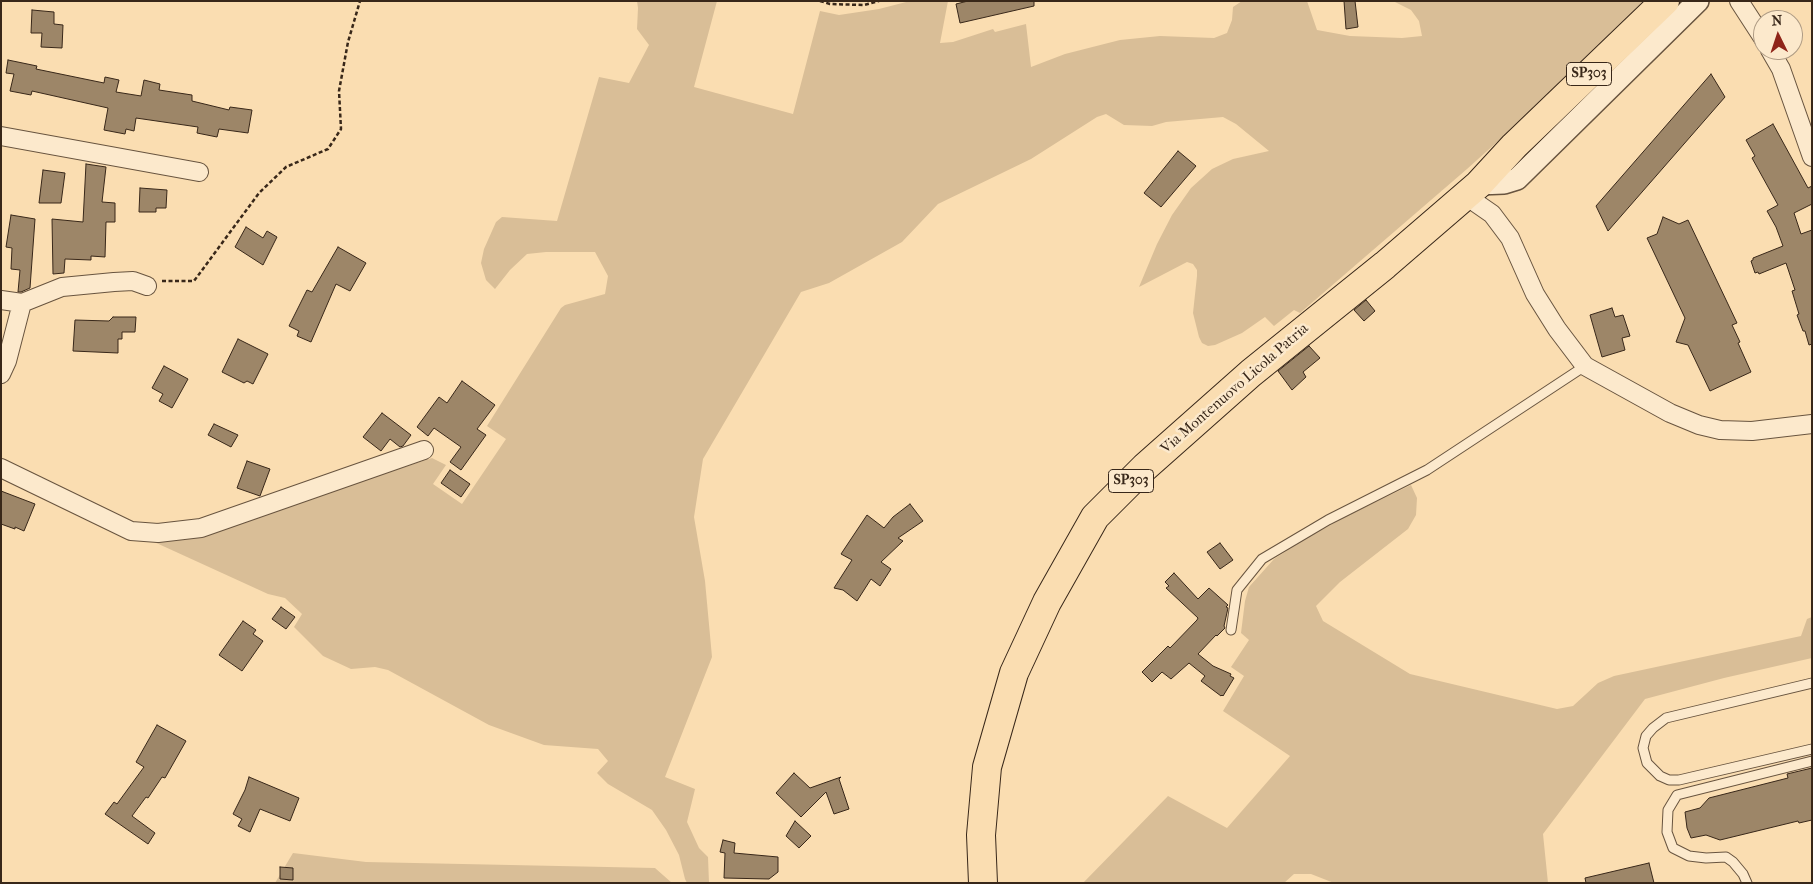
<!DOCTYPE html>
<html>
<head>
<meta charset="utf-8">
<style>
	body { margin:0 }
	#map { position:relative; width:1813px; height:884px; overflow:hidden; background:#faddb1; font-family:"IM FELL French Canon",serif }
	canvas { display:block }
	.frame { position:absolute; inset:0; border:2px solid #382719; pointer-events:none }
	.north { position:absolute; left:1753px; top:10px; width:50px; height:50px; box-sizing:border-box; background:#fce9cc; border:1px solid #ae9b84; border-radius:50%; rotate:356deg; font-size:14px; font-weight:700; line-height:20px; text-align:center; color:#382719 }
	.north::after { content:''; display:block; margin:auto; width:18px; height:22px; background:#8f2418; clip-path:polygon(50% 0,100% 100%,50% 72%,0 100%) }
</style>
</head>
<body>
<div id="map">
<canvas width="1813" height="884"></canvas>
<div class="frame"></div>
<div class="north">N</div>
</div>
<script>
const g = document.querySelector('canvas').getContext('2d');
g.lineJoin = 'round';
function fillPath(path, color) { g.fillStyle = color; g.fill(path, 'evenodd'); }
const shape = rows => new Path2D(rows.map(r => 'M' + r).join(''));
function stroke(path, color, width, dash) { g.strokeStyle = color; g.lineWidth = width; g.lineCap = dash ? 'butt' : 'round'; g.setLineDash(dash || []); g.stroke(path); }
function drawText(font, color, halo, rows, align = 'center') {
  g.font = font + ' "IM FELL French Canon",serif'; g.lineWidth = 5; g.setLineDash([]); g.textBaseline = 'middle'; g.strokeStyle = halo; g.fillStyle = color; for (const [text, x, y, turn = 0] of rows) {
    g.save(); g.translate(x, y); g.rotate((+turn || 0) * Math.PI / 180); g.textAlign = isNaN(turn) ? turn : align; if (halo) g.strokeText(text, 0, 0); g.fillText(text, 0, 0); g.restore();
  }
}
const green = shape([
	[637,1,717,1,694,87,793,114,820,11,839,15,879,9,910,1,948,1,940,43,953,42,993,29,995,32,1026,24,1031,67,1065,54,1120,40,1160,36,1214,38,1227,33,1232,20,1233,7,1242,1,1307,1,1317,30,1350,36,1402,38,1422,36,1419,21,1411,10,1393,1,1654,1,1467,169,1300,313,1294,310,1274,326,1265,317,1242,333,1215,345,1208,346,1202,343,1199,337,1193,313,1197,276,1197,270,1193,264,1187,262,1139,287,1157,244,1172,215,1191,188,1212,169,1233,159,1269,151,1236,124,1223,117,1166,122,1152,126,1124,125,1106,114,1097,117,1031,159,938,204,902,242,829,283,801,292,703,459,694,517,705,581,712,657,665,777,695,789,687,822,699,848,708,857,709,883,687,883,685,879,679,855,666,830,652,810,608,784,597,773,608,761,598,749,544,745,489,725,388,670,375,667,351,669,323,656,294,627,302,614,285,598,268,594,152,541,196,536,432,458,446,465,433,484,462,504,506,439,487,426,561,308,565,305,605,294,608,276,595,252,546,252,527,254,510,270,495,289,486,280,481,263,484,249,496,222,502,217,557,221,599,77,629,83,649,45,637,29,638,8],
	[1411,485,1417,498,1416,515,1408,529,1340,582,1316,606,1323,621,1410,674,1557,709,1573,706,1598,683,1614,676,1801,636,1807,619,1812,617,1812,658,1724,678,1645,699,1543,834,1548,883,1334,883,1311,874,1294,874,1284,883,1083,883,1168,796,1227,828,1290,756,1223,711,1244,676,1231,667,1249,640,1241,633,1245,601,1249,587,1274,559,1305,539,1345,517],
	[293,853,366,862,655,868,672,883,275,883]
]);
const building = shape([
	[968,1,1034,1,1034,6,960,23,956,4,968,1],
	[1344,1,1355,1,1358,27,1346,29,1344,1],
	[32,10,54,12,54,24,63,25,62,48,41,47,42,33,31,33,32,10],
	[8,60,37,66,36,69,104,83,105,77,119,80,116,92,141,96,144,80,160,84,159,90,192,95,192,101,229,110,230,107,252,110,248,133,219,129,217,137,197,133,198,127,136,118,134,131,126,129,125,134,104,130,108,108,32,91,31,95,10,91,14,74,6,73,8,60],
	[1711,74,1725,97,1608,231,1596,206,1711,74],
	[1773,124,1808,188,1812,186,1812,204,1794,213,1801,234,1812,230,1812,344,1809,345,1805,331,1803,331,1797,315,1799,314,1792,291,1795,290,1786,263,1759,274,1758,272,1755,273,1751,261,1753,260,1753,258,1783,246,1776,227,1767,211,1778,205,1752,158,1755,156,1746,140,1773,124],
	[1178,151,1196,166,1161,207,1144,193,1178,151],
	[86,164,106,167,102,202,115,203,115,222,106,222,105,257,91,256,91,260,65,259,64,273,53,274,52,219,83,222,86,164],
	[43,170,65,173,61,203,39,203,43,170],
	[140,188,167,190,166,208,156,208,156,212,139,212,140,188],
	[11,215,35,219,30,288,21,292,18,292,20,270,11,269,12,248,6,247,11,215],
	[1663,217,1679,224,1688,220,1737,323,1732,325,1740,342,1738,343,1751,372,1710,391,1688,345,1676,342,1685,318,1647,238,1657,234,1663,217],
	[246,227,263,238,267,231,277,237,263,265,235,247,246,227],
	[338,247,366,263,350,291,336,284,311,342,297,336,299,331,289,326,307,290,312,292,338,247],
	[1366,300,1375,311,1364,321,1354,310,1366,300],
	[1612,308,1615,317,1623,315,1630,336,1622,338,1625,350,1602,357,1590,315,1612,308],
	[113,317,136,317,135,332,122,332,122,339,118,339,118,353,73,351,75,320,109,321,113,317],
	[238,339,268,354,253,384,247,381,244,383,222,372,238,339],
	[1309,346,1320,358,1303,372,1306,377,1292,390,1278,371,1309,346],
	[164,366,188,379,172,408,159,401,163,394,152,388,164,366],
	[462,381,495,405,477,429,486,435,461,470,450,462,461,447,434,428,428,436,417,427,439,397,447,403,462,381],
	[382,413,411,435,403,446,400,447,390,439,381,451,363,437,382,413],
	[214,424,238,435,231,447,208,435,214,424],
	[247,461,270,469,260,496,237,488,247,461],
	[450,470,470,484,461,497,441,483,450,470],
	[1,491,35,504,24,531,15,527,15,529,1,524,1,491],
	[910,504,923,521,898,538,903,541,881,562,891,569,880,586,871,579,857,601,843,590,834,588,852,560,841,554,867,515,884,528,893,517,910,504],
	[1220,543,1233,560,1220,569,1207,552,1220,543],
	[1174,573,1198,599,1209,588,1228,605,1226,607,1228,608,1224,626,1225,628,1217,636,1216,635,1198,654,1213,666,1231,674,1230,676,1234,678,1223,696,1222,695,1221,696,1201,681,1205,676,1189,663,1171,679,1162,672,1152,682,1142,672,1168,646,1170,648,1197,620,1198,618,1166,588,1169,586,1165,582,1174,573],
	[281,607,295,617,286,629,272,619,281,607],
	[243,621,256,630,253,634,263,641,242,671,219,655,243,621],
	[157,725,186,741,165,778,162,777,148,798,146,797,132,816,155,833,148,844,105,814,114,802,117,804,144,767,136,762,157,725],
	[1812,768,1812,820,1799,823,1798,821,1720,840,1706,835,1691,838,1687,828,1685,812,1700,808,1709,798,1788,778,1787,774,1812,768],
	[794,773,810,788,841,777,839,779,849,809,834,814,826,792,801,817,776,793,794,773],
	[249,777,299,798,290,821,260,809,250,832,238,826,242,819,233,814,245,790,249,777],
	[795,821,811,836,799,848,786,836,795,821],
	[723,840,735,843,734,853,778,857,778,872,769,879,724,878,725,853,720,852,723,840],
	[1649,863,1654,883,1586,883,1585,878,1649,863],
	[280,867,293,868,293,880,280,879,280,867]
]);
const path = shape([
	[820,1,830,4,864,5,879,1],
	[162,281,194,281,259,193,286,167,328,149,341,129,339,91,348,42,360,1]
]);
const service = shape([
	[1231,630,1237,590,1262,559,1328,520,1427,470,1585,366],
	[1812,683,1666,718,1653,728,1646,736,1643,748,1647,763,1660,776,1669,780,1679,780,1812,749],
	[1747,883,1743,874,1733,862,1726,857,1706,858,1689,856,1673,848,1667,832,1668,810,1677,795,1812,761]
]);
const minor = shape([
	[1739,1,1763,38],
	[1770,50,1781,69,1812,157],
	[1,136,199,172],
	[1466,196,1492,214,1510,238,1535,294,1557,329,1585,366,1670,413,1699,425,1720,430,1752,431,1812,424],
	[1,300,22,303,62,287,114,282,133,281,147,286],
	[1,374,7,361,22,303],
	[1,468,131,531,158,533,201,528,424,450]
]);
const tertiary = shape([
	[1479,184,1504,183,1517,179,1698,1]
]);
const primary = shape([
	[983,883,981,835,987,767,1014,673,1047,602,1095,517,1145,467,1251,373,1385,265,1479,184,1514,146,1665,1]
]);
const shields = [
	[1589,74,45],
	[1131,481,45]
];
const shieldNames = [
	["SP303",1589,74],
	["SP303",1131,481]
];
const streetNames = [
	["Via Montenuovo Licola Patria",1235,389,-41]
];
fillPath(green, '#d9be97');
fillPath(building, '#9d8668');
stroke(building, '#382719', 1);
stroke(service, '#68543f', 11);
stroke(minor, '#68543f', 20);
stroke(tertiary, '#68543f', 24);
stroke(primary, '#382719', 30);
stroke(path, '#382719', 2.5, [4, 2.5]);
stroke(service, '#fce9cc', 9);
stroke(minor, '#fce9cc', 18);
stroke(tertiary, '#fce9cc', 21);
stroke(primary, '#faddb1', 28);
for (const [x, y, w] of shields) { const box = new Path2D(); box.roundRect(x - w / 2, y - 11.5, w, 23, 4); g.fillStyle = '#fce9cc'; g.fill(box); stroke(box, '#382719', 1); }
drawText('bold 14px', '#382719', null, shieldNames);
drawText('15px', '#382719', '#fce9cc', streetNames);
</script>
</body>
</html>
